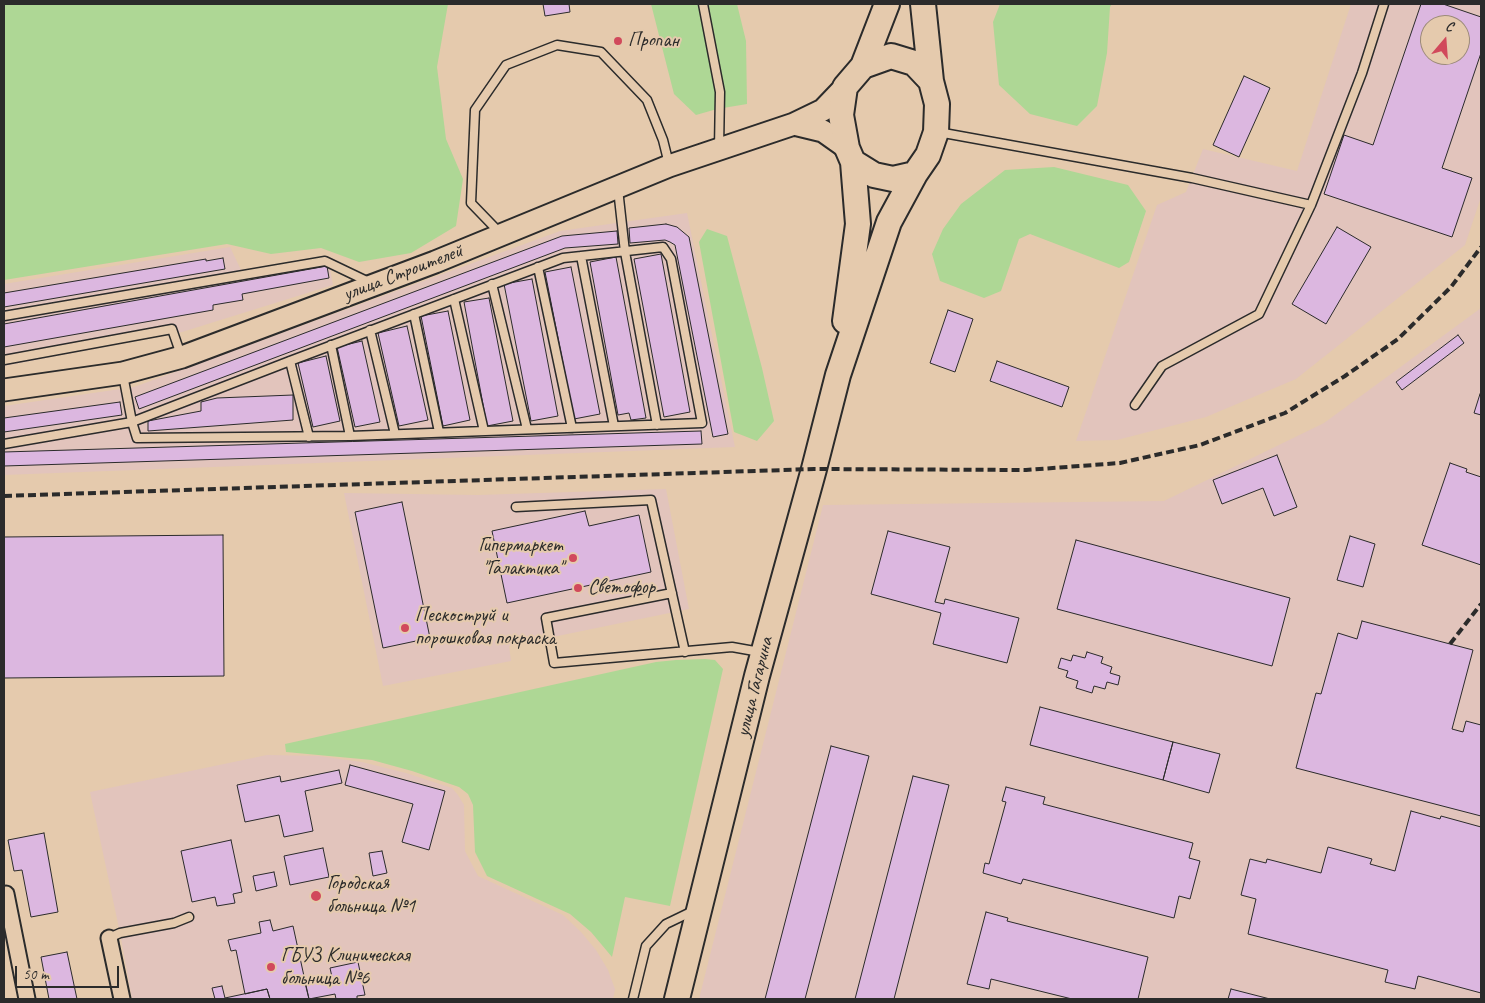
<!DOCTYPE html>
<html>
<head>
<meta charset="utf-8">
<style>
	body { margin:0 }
	#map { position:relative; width:1485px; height:1003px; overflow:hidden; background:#e5caad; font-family:Caveat,sans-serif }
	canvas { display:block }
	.frame { position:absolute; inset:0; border:5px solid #2b2b2b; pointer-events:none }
	.north { position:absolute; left:1420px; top:15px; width:50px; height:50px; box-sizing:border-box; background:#e5caad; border:1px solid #9b8a79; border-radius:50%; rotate:18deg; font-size:14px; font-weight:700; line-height:20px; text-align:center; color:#2b2b2b }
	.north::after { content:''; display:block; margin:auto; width:18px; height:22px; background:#d1495b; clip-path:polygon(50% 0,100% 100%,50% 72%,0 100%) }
	.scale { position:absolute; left:15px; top:966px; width:104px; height:22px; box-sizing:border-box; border:2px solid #2b2b2b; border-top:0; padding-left:6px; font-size:15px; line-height:18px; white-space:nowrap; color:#2b2b2b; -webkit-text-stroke:4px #e5caad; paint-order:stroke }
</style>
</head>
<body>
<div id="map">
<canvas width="1485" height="1003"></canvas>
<div class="frame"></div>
<div class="north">С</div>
<div class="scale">50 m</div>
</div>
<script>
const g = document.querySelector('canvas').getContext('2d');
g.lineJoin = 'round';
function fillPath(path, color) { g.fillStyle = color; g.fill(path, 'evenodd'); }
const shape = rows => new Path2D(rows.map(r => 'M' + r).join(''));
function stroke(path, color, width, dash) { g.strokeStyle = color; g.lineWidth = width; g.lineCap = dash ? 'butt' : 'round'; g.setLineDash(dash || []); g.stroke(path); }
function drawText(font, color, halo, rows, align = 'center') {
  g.font = font + ' Caveat,sans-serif'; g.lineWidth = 4; g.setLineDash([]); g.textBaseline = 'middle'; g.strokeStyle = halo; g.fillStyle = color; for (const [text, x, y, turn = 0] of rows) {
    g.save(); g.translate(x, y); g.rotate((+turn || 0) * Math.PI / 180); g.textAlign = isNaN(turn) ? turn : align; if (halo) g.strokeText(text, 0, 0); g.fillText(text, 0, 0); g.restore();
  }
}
const built = shape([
	[1351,4,1481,4,1481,197,1465,245,1296,379,1206,417,1117,440,1076,441,1157,205,1186,192,1203,149,1297,171],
	[1430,25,1460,25,1460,55,1430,55],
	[687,213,735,447,4,475,4,406,134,387,560,231],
	[230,247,241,270,328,257,333,285,182,332,4,366,4,284],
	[1481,308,1481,999,699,999,823,505,1164,501,1324,423],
	[666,489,689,609,509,646,511,661,383,686,344,493,478,495],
	[267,755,318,756,362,762,406,773,452,788,458,795,464,805,465,851,478,876,563,915,581,932,596,950,608,970,615,989,613,999,132,999,120,933,90,792]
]);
const green = shape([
	[4,4,448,4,437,67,446,139,463,179,456,226,411,253,359,262,321,248,271,254,227,244,4,280],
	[651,4,737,4,746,41,747,104,717,109,696,115,674,94],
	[1000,4,1112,4,1110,7,1107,53,1097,106,1077,126,1030,114,999,85,993,22],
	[1054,167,1128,185,1146,211,1129,262,1119,268,1030,234,1019,239,1001,291,984,298,940,281,932,254,943,229,961,204,1005,170],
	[707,229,727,236,762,368,774,421,757,441,734,432,699,242],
	[705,659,715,660,723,669,670,906,625,897,612,957,591,932,570,914,487,876,475,852,473,805,468,794,459,787,412,771,372,760,286,752,285,744,656,662,676,660]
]);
const building = shape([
	[543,4,569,4,570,12,545,16,543,4],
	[1421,4,1443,4,1481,17,1481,53,1442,168,1472,178,1452,237,1324,194,1344,135,1373,145,1421,4],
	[1430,25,1460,25,1460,55,1430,55,1430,25],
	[1244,76,1270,88,1239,157,1213,145,1244,76],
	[666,224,677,227,689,237,728,434,713,437,675,245,670,242,665,240,630,243,629,228,666,224],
	[1337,227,1371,247,1326,324,1292,304,1337,227],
	[617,231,618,244,565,248,139,409,135,397,562,236,617,231],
	[661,254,690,412,664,417,634,259,661,254],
	[616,257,646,418,631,420,629,413,618,415,590,262,616,257],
	[223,258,225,269,4,307,4,293,206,259,206,261,223,258],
	[327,266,329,278,242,294,243,300,213,305,213,310,4,347,4,324,327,266],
	[571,267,600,414,574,419,545,272,571,267],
	[532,279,558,416,531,421,504,284,532,279],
	[489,298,513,421,487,426,464,302,489,298],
	[948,310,973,319,955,372,930,363,948,310],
	[448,311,470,420,443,426,421,316,448,311],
	[407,326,428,420,399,426,378,333,407,326],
	[1458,335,1464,343,1402,390,1396,382,1458,335],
	[362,341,380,422,355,427,337,347,362,341],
	[326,356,340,421,313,427,298,363,326,356],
	[997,361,1069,387,1062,407,990,381,997,361],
	[1480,394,1481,394,1481,415,1474,413,1480,394],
	[293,395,293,420,148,431,148,421,201,411,201,402,217,398,293,395],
	[120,402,122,415,4,432,4,418,120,402],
	[701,431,702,444,4,466,4,452,701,431],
	[1277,455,1297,507,1274,516,1263,488,1222,504,1213,480,1277,455],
	[1450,463,1467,469,1466,472,1481,477,1481,565,1422,545,1450,463],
	[402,502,430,638,383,648,355,512,402,502],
	[585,511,589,526,639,515,651,572,507,603,492,531,585,511],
	[888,531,950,547,935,602,944,604,945,599,1019,618,1007,663,933,644,941,613,871,594,888,531],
	[223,535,224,676,4,678,4,537,223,535],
	[1350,536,1375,544,1363,587,1337,580,1350,536],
	[1076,540,1290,598,1272,666,1057,609,1076,540],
	[1362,621,1473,650,1452,729,1463,732,1466,721,1481,725,1481,816,1296,768,1316,693,1321,694,1338,633,1357,639,1362,621],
	[1087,652,1103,657,1101,663,1112,667,1110,673,1120,676,1118,685,1107,682,1105,689,1094,686,1092,693,1076,688,1078,681,1066,677,1068,671,1058,668,1061,658,1071,661,1073,655,1085,658,1087,652],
	[1040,707,1173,742,1163,780,1030,745,1040,707],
	[1173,742,1220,754,1209,793,1163,780,1173,742],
	[831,746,869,756,805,999,765,999,831,746],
	[350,765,445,791,429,850,402,842,413,804,345,785,350,765],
	[339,770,342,783,305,791,313,831,284,837,279,815,245,822,237,785,280,776,281,782,339,770],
	[913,776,949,785,894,999,855,999,913,776],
	[1006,787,1045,797,1043,804,1193,843,1189,858,1200,861,1190,899,1179,896,1174,918,1023,879,1021,884,983,873,985,863,989,864,1006,802,1002,801,1006,787],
	[1411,811,1440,819,1441,816,1481,827,1481,993,1418,976,1415,989,1385,982,1388,970,1248,934,1256,899,1241,895,1250,859,1266,863,1267,859,1321,873,1328,847,1372,859,1370,864,1395,871,1411,811],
	[44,833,58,912,31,917,22,870,14,871,8,840,44,833],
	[231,840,242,892,233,894,235,903,217,906,215,897,192,902,181,851,231,840],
	[323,848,329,877,290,885,284,856,323,848],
	[382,851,387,873,373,876,369,853,382,851],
	[274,872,277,886,256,891,253,876,274,872],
	[986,912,1008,918,1007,921,1148,957,1138,999,1072,999,991,979,989,989,967,984,986,912],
	[270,920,273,931,293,926,309,999,270,999,267,989,245,994,236,950,231,951,228,940,261,933,259,922,270,920],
	[67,952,77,999,49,999,41,957,67,952],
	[358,962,365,995,357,996,357,999,336,999,335,994,309,999,305,983,332,977,330,968,358,962],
	[222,986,225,998,267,989,270,999,215,999,212,988,222,986],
	[1231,989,1270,999,1228,999,1231,989]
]);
const service = shape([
	[703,4,720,92,719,148],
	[938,132,1192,178,1311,205],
	[618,189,625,252,657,425],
	[500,233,471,203,475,110,506,65,557,45,601,52,647,100,663,140,669,164],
	[581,256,614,426],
	[538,267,572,428],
	[492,284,527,429],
	[454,299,484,431],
	[414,314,439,432],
	[4,316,325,261,371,283],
	[370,330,395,434],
	[331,345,350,436],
	[4,360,172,329,181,355],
	[290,361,309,437],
	[1135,405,1162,366,1259,314,1311,205,1362,73,1384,4],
	[4,444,132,422,290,361,563,258,663,247,671,259,702,423,350,436,137,438,132,422,123,375],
	[516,507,651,500,685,652],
	[672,593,546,618,554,663,732,647,760,652],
	[109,938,120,933,174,923,189,917],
	[633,999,646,946,666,924,695,910]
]);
const minor = shape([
	[6,894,27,999],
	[109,938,122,999]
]);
const secondary = shape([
	[794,124,823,131,847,148],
	[4,390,123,373,182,357,435,262,669,166,794,124,823,110,845,87]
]);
const primary = shape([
	[863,66,891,56,914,63,931,81],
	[853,162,874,175,893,179,915,174],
	[845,321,858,224,853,162,847,148,841,115,845,87,863,66,887,4],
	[677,999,757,676,814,469,838,375,889,222,915,174,928,155,936,132,937,104,931,81,923,4]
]);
const rail = shape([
	[4,496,814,469,1026,470,1120,463,1200,445,1285,413,1345,376,1398,339,1451,287,1481,247],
	[1450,644,1481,604]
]);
const markers = [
	[618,41,5,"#d1495b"],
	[573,558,5,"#d1495b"],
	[578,588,5,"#d1495b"],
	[405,628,5,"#d1495b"],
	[316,896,6,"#d1495b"],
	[271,967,5,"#d1495b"]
];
const poiNames = [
	["Пропан",628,41],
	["Гипермаркет",563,546,"right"],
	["\"Галактика\"",563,569,"right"],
	["Светофор",588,588],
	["Пескоструй и",415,616],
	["порошковая покраска",415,639],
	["Городская",327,884],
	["больница №1",327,907],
	["ГБУЗ Клиническая",281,956],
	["больница №6",281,979]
];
const streetNames = [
	["улица Строителей",403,273,-21],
	["улица Гагарина",755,687,-76]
];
fillPath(built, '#e2c4bc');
fillPath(green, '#aed795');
fillPath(building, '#dcb7e0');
stroke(building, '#2b2b2b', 1);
stroke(service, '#2b2b2b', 11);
stroke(minor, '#2b2b2b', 19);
stroke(secondary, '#2b2b2b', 25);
stroke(primary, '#2b2b2b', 28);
stroke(service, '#e5caad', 8);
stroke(minor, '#e5caad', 15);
stroke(secondary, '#e5caad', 21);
stroke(primary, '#e5caad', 24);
stroke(rail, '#2b2b2b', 4, [8, 4]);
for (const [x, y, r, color] of markers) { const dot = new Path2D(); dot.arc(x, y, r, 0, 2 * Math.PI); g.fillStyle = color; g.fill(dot); stroke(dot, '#e5caad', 2); }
drawText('20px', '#2b2b2b', '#e5caad', poiNames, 'left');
drawText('20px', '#2b2b2b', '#e5caad', streetNames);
</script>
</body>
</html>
